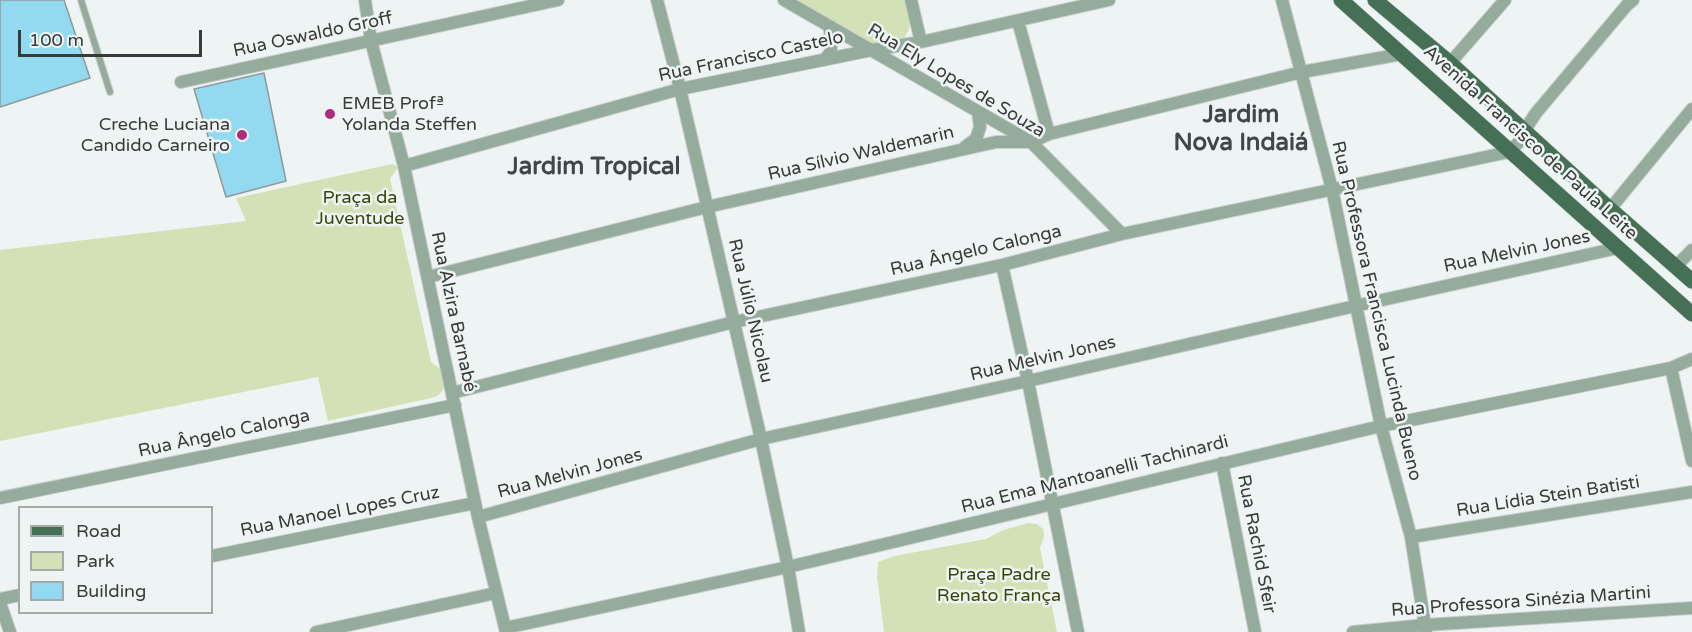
<!DOCTYPE html>
<html>
<head>
<meta charset="utf-8">
<style>
	body { margin:0 }
	#map { position:relative; width:1692px; height:632px; overflow:hidden; background:#edf4f3; font-family:"Varela Round",sans-serif }
	canvas { display:block }
	.legend { position:absolute; left:18px; top:506px; width:195px; height:108px; box-sizing:border-box; background:#edf4f3; border:2px solid #a5aaa9; margin:0; padding:8px 10px; list-style:none; font-size:18px; color:#383b3a }
	.legend li { display:flex; align-items:center; gap:12px; height:30px }
	.legend b { width:30px; border:2px solid #a5aaa9 }
	.scale { position:absolute; left:18px; top:30px; width:184px; height:27px; box-sizing:border-box; border:3px solid #383b3a; border-top:0; padding-left:8px; font-size:18px; line-height:21px; white-space:nowrap; color:#383b3a; -webkit-text-stroke:4px #edf4f3; paint-order:stroke }
</style>
</head>
<body>
<div id="map">
<canvas width="1692" height="632"></canvas>
<ul class="legend">
<li><b style="height:8px;background:#467055"></b>Road</li>
<li><b style="height:16px;background:#d3e2b6"></b>Park</li>
<li><b style="height:16px;background:#93d9ef"></b>Building</li>
</ul>
<div class="scale">100 m</div>
</div>
<script>
const g = document.querySelector('canvas').getContext('2d');
g.lineJoin = 'round';
function fillPath(path, color) { g.fillStyle = color; g.fill(path, 'evenodd'); }
const shape = rows => new Path2D(rows.map(r => 'M' + r).join(''));
function stroke(path, color, width, dash) { g.strokeStyle = color; g.lineWidth = width; g.lineCap = dash ? 'butt' : 'round'; g.setLineDash(dash || []); g.stroke(path); }
function drawText(font, color, halo, rows, align = 'center') {
  g.font = font + ' "Varela Round",sans-serif'; g.lineWidth = 5; g.setLineDash([]); g.textBaseline = 'middle'; g.strokeStyle = halo; g.fillStyle = color; for (const [text, x, y, turn = 0] of rows) {
    g.save(); g.translate(x, y); g.rotate((+turn || 0) * Math.PI / 180); g.textAlign = isNaN(turn) ? turn : align; if (halo) g.strokeText(text, 0, 0); g.fillText(text, 0, 0); g.restore();
  }
}
const green = shape([
	[797,0,904,0,910,22,909,29,904,39,872,46],
	[392,164,398,167,390,179,431,362,443,371,445,383,444,388,439,395,435,397,328,421,318,377,0,441,0,250,246,221,236,198],
	[1029,523,1037,524,1043,529,1044,533,1044,537,1040,548,1057,632,884,632,877,577,878,562,894,556,986,539,1003,530]
]);
const building = shape([
	[0,0,64,0,90,78,0,107,0,0],
	[264,73,286,181,226,197,194,89,264,73]
]);
const service = shape([
	[81,0,110,92]
]);
const minor = shape([
	[365,0,371,41,404,166,478,517,506,632],
	[657,0,680,89,761,439,788,567,799,632],
	[784,0,1031,142,1122,234],
	[911,0,921,42],
	[1282,0,1332,189,1381,426,1411,537,1426,632],
	[1018,21,1049,134],
	[824,60,831,52,830,28],
	[1450,63,1505,0],
	[181,82,558,0],
	[965,147,976,139,980,127,978,112],
	[404,166,680,89,872,50,921,42,1109,0],
	[1610,209,1692,109],
	[1002,265,1028,381,1078,632],
	[1676,266,1692,250],
	[428,277,707,207,996,142,1031,142,1049,134,1302,72,1402,54],
	[1671,368,1692,461],
	[452,393,734,322,1002,265,1122,234,1509,152,1519,142,1524,131,1536,113,1627,5,1633,0],
	[1222,463,1255,632],
	[0,498,455,405],
	[478,517,761,439,1028,381,1355,306,1618,248],
	[1411,537,1692,492],
	[212,556,475,503],
	[0,599,20,595],
	[0,603,10,632],
	[505,628,788,567,1381,426,1671,368,1692,359],
	[316,632,496,593],
	[1353,632,1425,625,1692,608]
]);
const primary = shape([
	[1341,0,1692,314],
	[1375,0,1450,63,1610,209,1692,281]
]);
const markers = [
	[330,114,6,"#ad2d7b"],
	[242,135,6,"#ad2d7b"]
];
const streetNames = [
	["Rua Oswaldo Groff",313,35,-12],
	["Rua Francisco Castelo",751,57,-12],
	["Rua Ely Lopes de Souza",956,81,31],
	["Avenida Francisco de Paula Leite",1530,143,42],
	["Rua Sílvio Waldemarin",861,154,-13],
	["Rua Ângelo Calonga",976,251,-13],
	["Rua Melvin Jones",1517,252,-12],
	["Rua Júlio Nicolau",750,311,77],
	["Rua Professora Francisca Lucinda Bueno",1376,311,77],
	["Rua Alzira Barnabé",453,312,78],
	["Rua Melvin Jones",1043,359,-13],
	["Rua Ângelo Calonga",224,434,-12],
	["Rua Melvin Jones",570,474,-15],
	["Rua Ema Mantoanelli Tachinardi",1095,475,-14],
	["Rua Lídia Stein Batisti",1548,497,-9],
	["Rua Manoel Lopes Cruz",340,512,-11],
	["Rua Rachid Sfeir",1256,544,79],
	["Rua Professora Sinézia Martini",1521,602,-4]
];
const poiNames = [
	["EMEB Profª",342,104],
	["Yolanda Steffen",342,125],
	["Creche Luciana",230,125,"right"],
	["Candido Carneiro",230,146,"right"]
];
const parkNames = [
	["Praça da",360,198],
	["Juventude",360,219],
	["Praça Padre",999,575],
	["Renato França",999,596]
];
const districtNames = [
	["Jardim",1241,116],
	["Nova Indaiá",1241,144],
	["Jardim Tropical",594,168]
];
fillPath(green, '#d3e2b6');
fillPath(building, '#93d9ef');
stroke(building, '#93999b', 1.5);
stroke(service, '#c9cfce', 8);
stroke(minor, '#c9cfce', 14);
stroke(primary, '#c9cfce', 16);
stroke(service, '#95ac9c', 6);
stroke(minor, '#95ac9c', 12);
stroke(primary, '#467055', 15);
for (const [x, y, r, color] of markers) { const dot = new Path2D(); dot.arc(x, y, r, 0, 2 * Math.PI); g.fillStyle = color; g.fill(dot); stroke(dot, '#edf4f3', 2); }
drawText('18px', '#383b3a', '#edf4f3', streetNames);
drawText('18px', '#383b3a', '#edf4f3', poiNames, 'left');
drawText('18px', '#374607', '#edf4f3', parkNames);
drawText('bold 24px', '#414646', '#edf4f3', districtNames);
</script>
</body>
</html>
